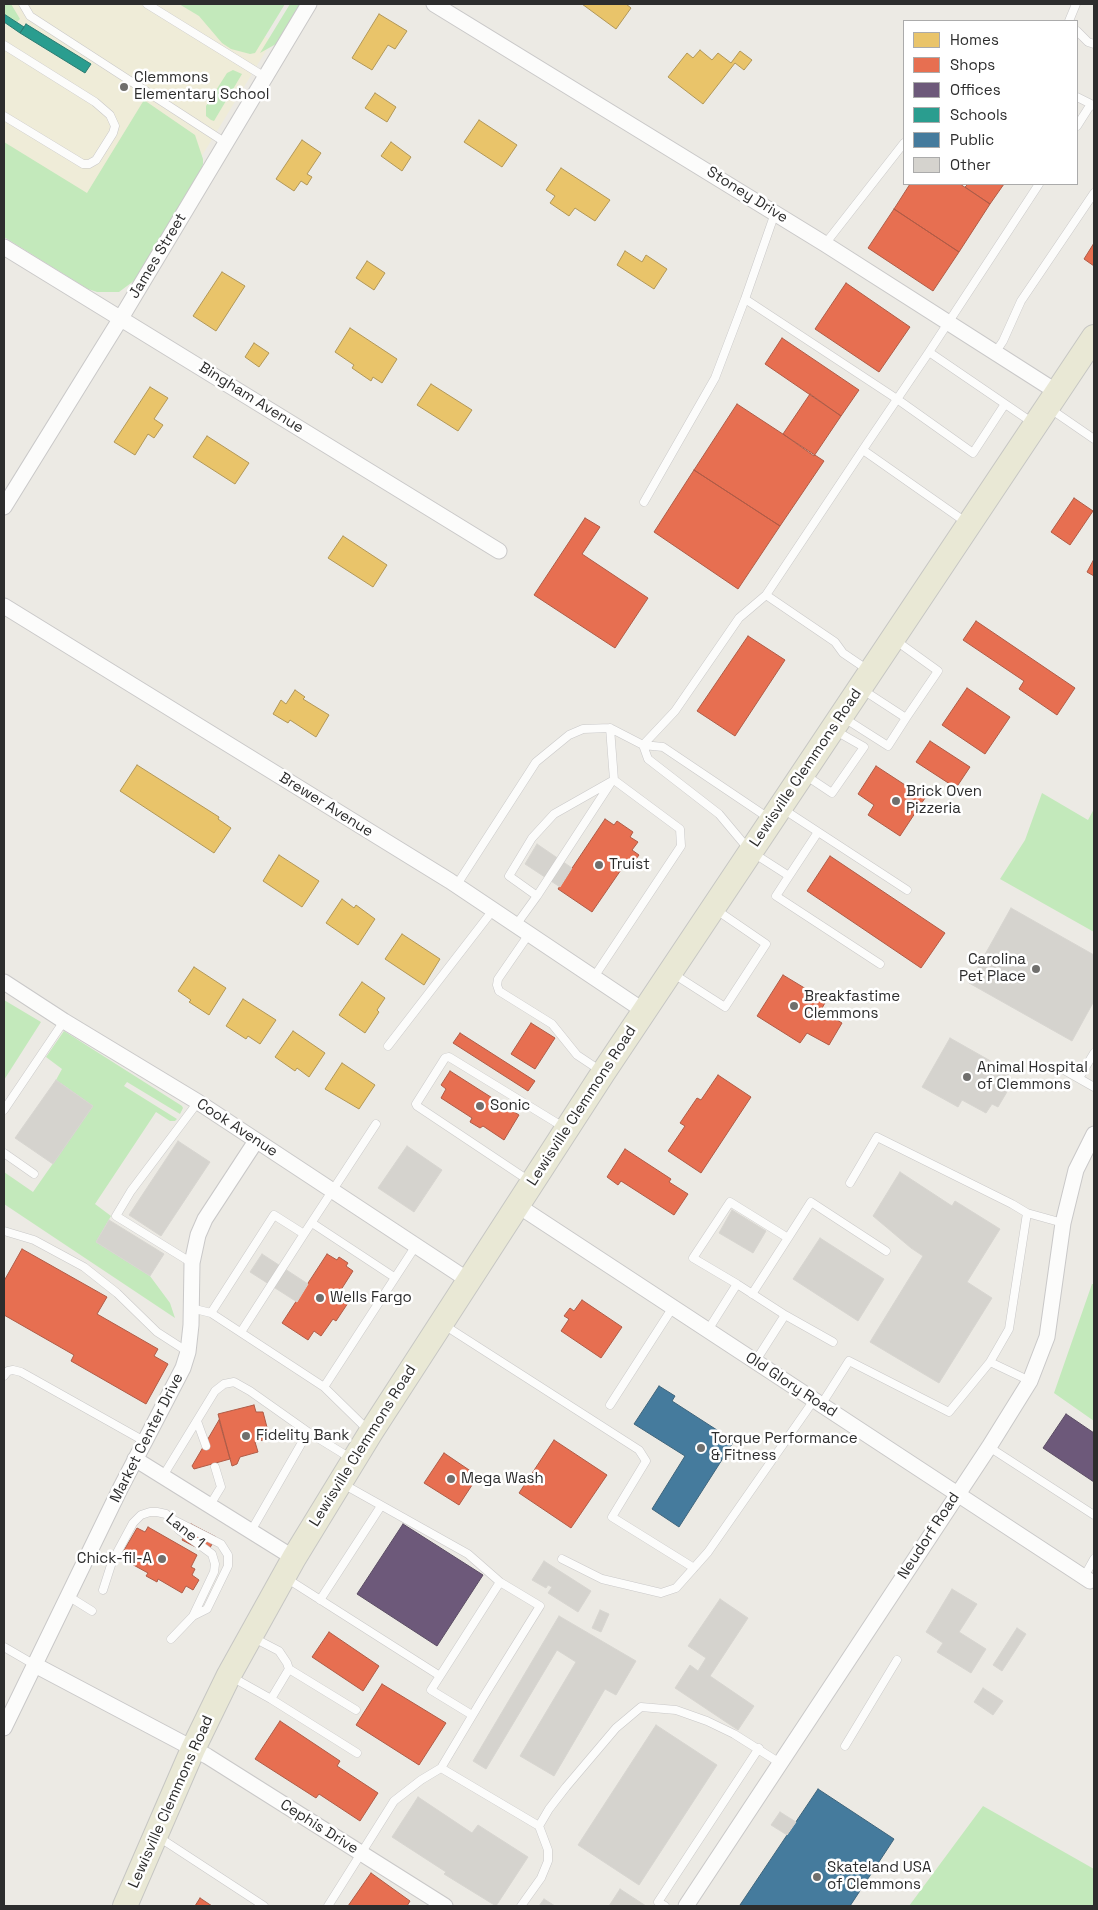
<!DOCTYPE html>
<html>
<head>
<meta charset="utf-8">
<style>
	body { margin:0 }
	#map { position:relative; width:1098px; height:1910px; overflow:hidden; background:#eceae4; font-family:"Space Grotesk",sans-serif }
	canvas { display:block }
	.frame { position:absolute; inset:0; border:5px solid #2d2d2d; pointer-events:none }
	.legend { position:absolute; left:903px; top:20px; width:175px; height:165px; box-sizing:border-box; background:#fff; border:1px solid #ababab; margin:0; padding:6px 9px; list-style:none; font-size:15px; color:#2d2d2d }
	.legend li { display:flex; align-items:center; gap:10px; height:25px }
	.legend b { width:25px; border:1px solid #ababab }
</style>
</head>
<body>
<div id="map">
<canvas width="1098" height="1910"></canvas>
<div class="frame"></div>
<ul class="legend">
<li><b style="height:14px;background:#e9c46a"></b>Homes</li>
<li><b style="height:14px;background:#e76f51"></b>Shops</li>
<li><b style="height:14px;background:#6d597a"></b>Offices</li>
<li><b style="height:14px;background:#2a9d8f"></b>Schools</li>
<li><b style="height:14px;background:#457b9d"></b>Public</li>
<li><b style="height:14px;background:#d5d3ce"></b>Other</li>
</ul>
</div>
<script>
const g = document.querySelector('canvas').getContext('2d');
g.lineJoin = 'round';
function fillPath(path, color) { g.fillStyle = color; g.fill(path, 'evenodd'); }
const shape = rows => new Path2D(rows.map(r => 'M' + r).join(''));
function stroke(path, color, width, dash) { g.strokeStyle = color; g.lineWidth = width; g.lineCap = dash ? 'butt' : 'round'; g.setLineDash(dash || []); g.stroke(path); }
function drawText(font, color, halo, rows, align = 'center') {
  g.font = font + ' "Space Grotesk",sans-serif'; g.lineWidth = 5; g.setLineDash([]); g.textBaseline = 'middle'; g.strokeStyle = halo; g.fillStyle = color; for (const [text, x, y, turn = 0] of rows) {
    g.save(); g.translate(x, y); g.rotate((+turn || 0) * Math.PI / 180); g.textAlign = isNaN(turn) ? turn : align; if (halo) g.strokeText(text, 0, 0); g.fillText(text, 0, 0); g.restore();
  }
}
const education = shape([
	[4,4,211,4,272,41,200,159,93,205,4,153]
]);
const green = shape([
	[4,4,11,4,20,19,17,22,4,14],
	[179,4,285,4,255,53,250,54,231,49,222,43,199,16],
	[290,4,300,4,276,44,260,53],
	[233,70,242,74,214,121,211,120,206,116,206,106,227,73],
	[144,100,195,135,203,159,203,164,200,174,135,280,119,292,97,292,88,289,4,237,4,142,87,193],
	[1042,793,1088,820,1094,809,1094,932,1000,879,1025,840],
	[4,1000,41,1022,4,1080],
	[64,1031,182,1106,183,1108,180,1114,127,1082,124,1086,177,1119,175,1121,170,1121,156,1112,95,1204,111,1216,96,1242,150,1276,170,1303,175,1318,4,1204,4,1172,33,1192,93,1106,56,1080,62,1069,46,1057],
	[1092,1284,1094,1284,1094,1421,1054,1393],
	[983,1806,1094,1869,1094,1906,909,1906]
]);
const homes = shape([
	[582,4,626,4,631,8,616,29,582,4],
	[379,14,407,31,395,49,388,45,372,70,352,58,379,14],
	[700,50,712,60,718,53,731,63,740,51,752,60,744,70,735,63,703,104,668,77,687,53,693,58,700,50],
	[375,93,396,107,387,122,365,108,375,93],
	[479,120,517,145,502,167,464,142,479,120],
	[302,140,321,153,307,174,312,177,307,185,301,181,294,191,276,179,302,140],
	[391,142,411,157,402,171,381,156,391,142],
	[561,168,610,200,595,221,575,208,569,216,550,203,555,196,546,190,561,168],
	[625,251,642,262,646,255,667,269,654,289,617,265,625,251],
	[367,261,385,273,374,290,356,278,367,261],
	[222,272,245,286,216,331,193,316,222,272],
	[350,328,397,359,382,383,373,377,371,381,352,368,354,365,335,352,350,328],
	[254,343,269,353,259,367,245,357,254,343],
	[431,384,472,410,458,431,417,405,431,384],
	[150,387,168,398,154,419,163,425,154,438,148,434,135,455,114,442,150,387],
	[207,436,249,463,235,484,193,457,207,436],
	[343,536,387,565,373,587,328,558,343,536],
	[295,690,305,697,303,699,329,715,316,737,290,720,288,723,273,714,281,700,286,704,295,690],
	[137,765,219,817,218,819,231,828,214,853,120,791,137,765],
	[279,855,319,881,302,907,263,881,279,855],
	[342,899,354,908,356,905,375,919,358,945,326,923,342,899],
	[402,934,440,959,424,985,385,959,402,934],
	[194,967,226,988,209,1015,189,1002,191,1000,178,991,194,967],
	[362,982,385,998,377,1010,379,1012,365,1033,339,1015,362,982],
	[243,999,276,1020,260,1044,248,1036,246,1039,226,1026,243,999],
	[293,1031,325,1053,309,1077,297,1068,295,1071,275,1057,293,1031],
	[342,1063,375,1085,359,1109,325,1089,342,1063]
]);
const shops = shape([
	[910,184,960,184,990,204,959,252,894,209,910,184],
	[968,184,1004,184,990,204,965,187,968,184],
	[894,209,959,252,933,291,868,248,894,209],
	[1094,243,1094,266,1084,259,1094,243],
	[846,283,910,327,879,372,815,329,846,283],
	[782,338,859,390,841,416,765,364,782,338],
	[810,394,841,416,814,456,783,434,810,394],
	[737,404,824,461,780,526,694,470,737,404],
	[694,470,780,526,738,589,654,532,694,470],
	[1074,498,1093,511,1070,545,1051,532,1074,498],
	[585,518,600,527,582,554,648,598,615,648,534,595,585,518],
	[1094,559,1094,576,1087,572,1094,559],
	[976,621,1075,688,1057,715,1019,689,1024,681,963,640,976,621],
	[748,636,785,660,735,736,697,711,748,636],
	[967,688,1010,717,985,754,942,725,967,688],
	[930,741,970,767,956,788,916,762,930,741],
	[876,766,925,798,900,836,868,815,874,805,858,794,876,766],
	[605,819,614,825,617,821,633,832,630,837,638,842,632,850,639,855,630,867,625,864,592,912,558,889,605,819],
	[830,856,945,933,921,968,807,891,830,856],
	[783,975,826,1001,821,1010,842,1023,829,1045,807,1033,800,1043,757,1016,783,975],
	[531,1023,555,1038,535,1069,511,1054,531,1023],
	[460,1033,535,1081,528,1091,453,1043,460,1033],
	[450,1071,519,1115,504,1140,483,1126,480,1128,470,1122,472,1118,441,1098,446,1089,441,1085,450,1071],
	[718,1075,751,1097,701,1173,668,1151,685,1126,680,1123,697,1098,701,1100,718,1075],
	[625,1149,671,1179,669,1182,688,1194,674,1215,621,1181,618,1185,607,1177,625,1149],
	[22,1249,107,1297,97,1314,158,1349,154,1356,168,1364,146,1404,71,1361,74,1355,4,1315,4,1281,22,1249],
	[327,1254,337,1260,339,1257,348,1263,346,1266,353,1271,337,1296,348,1303,336,1321,333,1319,321,1336,314,1331,308,1340,282,1323,327,1254],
	[582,1300,622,1327,601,1358,561,1331,569,1319,564,1316,570,1308,574,1311,582,1300],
	[254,1405,256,1412,263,1412,269,1435,266,1436,267,1439,255,1442,258,1452,240,1457,237,1464,232,1466,218,1414,254,1405],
	[219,1420,230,1459,194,1469,192,1466,219,1420],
	[554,1440,607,1475,571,1528,519,1493,554,1440],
	[444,1453,478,1476,459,1505,424,1483,444,1453],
	[191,1524,216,1537,207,1553,182,1540,191,1524],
	[148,1527,197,1555,191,1567,195,1569,192,1575,199,1580,193,1590,186,1586,182,1593,158,1579,157,1582,146,1576,148,1573,128,1562,131,1556,123,1552,137,1528,145,1532,148,1527],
	[329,1632,379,1666,363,1691,312,1657,329,1632],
	[382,1684,446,1723,419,1765,356,1725,382,1684],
	[280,1721,340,1761,337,1766,378,1793,360,1821,319,1794,316,1798,255,1759,280,1721],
	[371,1873,410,1901,407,1906,348,1906,371,1873],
	[200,1898,212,1906,195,1906,200,1898]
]);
const offices = shape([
	[1066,1414,1094,1433,1094,1482,1043,1448,1066,1414],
	[403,1524,483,1575,437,1646,357,1594,403,1524]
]);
const schools = shape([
	[4,14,24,27,20,33,4,22,4,14],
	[26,24,91,64,85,73,20,33,26,24]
]);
const public = shape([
	[659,1386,675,1396,672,1401,734,1441,679,1527,652,1509,685,1456,634,1424,659,1386],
	[818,1789,894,1839,850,1906,742,1906,740,1905,818,1789]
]);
const building = shape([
	[537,844,572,868,560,887,525,864,537,844],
	[1011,908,1094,955,1094,1001,1072,1041,969,983,1011,908],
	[950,1038,1010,1072,1004,1082,1011,1085,998,1107,992,1104,986,1113,962,1100,958,1107,922,1087,950,1038],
	[56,1080,93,1106,53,1164,15,1138,56,1080],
	[178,1141,210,1162,161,1236,129,1215,178,1141],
	[407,1146,442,1170,414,1212,378,1188,407,1146],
	[900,1172,952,1206,955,1201,1000,1229,967,1282,992,1298,939,1383,870,1342,923,1256,911,1248,873,1216,900,1172],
	[732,1210,766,1231,753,1253,719,1233,732,1210],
	[109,1220,164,1254,150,1276,96,1242,109,1220],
	[820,1238,884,1279,858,1321,793,1279,820,1238],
	[262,1254,308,1284,297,1302,250,1272,262,1254],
	[544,1561,591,1591,578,1612,548,1593,552,1587,548,1585,546,1588,532,1580,544,1561],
	[952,1589,977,1604,959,1632,986,1649,971,1673,937,1652,943,1643,926,1632,952,1589],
	[720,1599,748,1618,710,1676,754,1706,738,1730,675,1688,690,1665,698,1671,706,1658,688,1646,720,1599],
	[600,1610,609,1614,601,1632,592,1628,600,1610],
	[559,1616,636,1661,616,1695,605,1689,554,1776,520,1756,576,1662,557,1650,486,1769,473,1761,559,1616],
	[1017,1628,1026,1634,1002,1671,993,1665,1017,1628],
	[983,1688,1003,1701,993,1715,974,1702,983,1688],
	[656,1725,717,1765,639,1885,578,1845,656,1725],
	[418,1797,472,1833,478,1825,528,1857,496,1906,444,1874,446,1872,392,1837,418,1797],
	[780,1812,796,1822,787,1835,771,1825,780,1812],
	[620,1889,646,1906,609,1906,620,1889],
	[544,1899,555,1906,539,1906,544,1899]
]);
const service = shape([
	[23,4,30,16,226,143],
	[147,4,265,77],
	[1069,21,1076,4],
	[1077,31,1088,42,1094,44],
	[4,45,95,102,110,115,115,126,113,133,96,160,89,164,83,164,4,116],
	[1077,97,1091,104],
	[1077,126,1091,104,1094,106],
	[775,213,745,299,897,399,973,453,1005,404],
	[825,244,904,143],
	[929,352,1039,184],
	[995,353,1003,341,1021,301,1094,193],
	[1049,408,1094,439],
	[863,450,967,523],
	[644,502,715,378,745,299],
	[895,640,938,671,906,718],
	[868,670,843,653,835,642,766,595,866,445,929,352,1033,423],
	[844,718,888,746,906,718,863,690],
	[643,745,648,759,719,814,750,851,789,876,818,832],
	[643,745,675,711,739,618,766,595],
	[805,775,832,793,864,747,836,731],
	[783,809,907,890],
	[789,876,776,896,880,964],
	[456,886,536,762,569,735,583,729,610,728,643,745,663,747,770,819],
	[537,896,612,781],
	[516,925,537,896,509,876,532,838,554,814,614,780],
	[529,934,498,979,497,985,499,991,552,1024,577,1055,601,1071],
	[672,973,725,1007,766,944,715,909],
	[594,977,681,846,680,829,614,780,610,728],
	[388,1046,493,910],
	[1057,1066,1094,1087],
	[1079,1078,1094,1053],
	[4,1110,64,1021],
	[4,1153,34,1174],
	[531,1182,417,1106,416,1104,445,1058,449,1057,565,1128],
	[850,1183,877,1137,1012,1204,1027,1213,1063,1223],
	[312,1223,394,1277],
	[4,1231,34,1240,84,1267,117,1293,157,1332,188,1352],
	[192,1263,116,1216,131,1191,198,1102],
	[737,1284,693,1258,730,1202,788,1238,811,1202,886,1251],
	[752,1294,788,1238],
	[191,1308,211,1313,324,1387,369,1431],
	[211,1313,274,1215,304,1234,376,1124],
	[785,1315,833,1342],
	[444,1325,639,1450,646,1461,612,1517,694,1568],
	[708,1330,737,1284,785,1315,755,1362],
	[241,1332,304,1234],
	[990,1362,1030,1381],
	[4,1376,8,1371,13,1370,21,1372,144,1441],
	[324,1387,415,1247],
	[610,1405,673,1307],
	[821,1405,849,1361,949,1412,990,1362,1009,1329,1027,1213],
	[197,1421,206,1446],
	[989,1447,1094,1515],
	[163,1476,215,1391,224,1384,234,1382,250,1391,308,1432,352,1459],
	[343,1484,468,1554,500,1582],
	[210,1505,221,1487,215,1467],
	[172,1519,221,1544,228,1555,228,1566,207,1609,193,1616],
	[251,1531,308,1432],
	[562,1559,602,1579,661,1593,676,1588,708,1552,814,1400],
	[1084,1577,1094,1559],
	[286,1578,440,1676],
	[103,1590,112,1562,133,1523,141,1515,150,1512,157,1512,166,1514,179,1530,212,1554,215,1564,214,1572,193,1616,171,1639],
	[68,1596,92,1611],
	[320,1600,381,1506],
	[252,1637,279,1651,287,1663,289,1669,271,1699],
	[4,1647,35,1665],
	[289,1669,356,1710],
	[230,1676,271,1699,357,1753],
	[845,1746,897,1660],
	[441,1768,539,1826],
	[157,1836,264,1906],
	[328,1906,394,1801,421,1780,441,1768,484,1696,540,1606,500,1582,431,1690,472,1715],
	[521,1906,541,1878,548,1861,548,1850,539,1826,549,1809,566,1787,616,1728,641,1707,676,1710,707,1721,734,1734,780,1763],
	[665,1906,658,1902,759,1748]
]);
const minor = shape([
	[434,4,825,244,1057,392],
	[4,247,499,551],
	[4,507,121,318,309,4],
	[4,606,450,881,644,1011],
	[4,982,64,1021,198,1102,468,1280],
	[517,1205,1090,1581],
	[135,1459,294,1558],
	[35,1665,207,1756,445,1906],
	[4,1728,121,1487,183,1368,188,1352,191,1325,192,1263,198,1235,205,1219,256,1141],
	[686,1906,989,1447,1030,1381,1047,1337,1063,1223,1076,1170,1094,1134]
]);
const primary = shape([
	[125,1906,193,1749,229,1675,294,1558,371,1432,603,1073,1094,337]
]);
const markers = [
	[124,87,5,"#706f6d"],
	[896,801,5,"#706f6d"],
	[599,865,5,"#706f6d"],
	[1036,969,5,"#706f6d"],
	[794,1006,5,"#706f6d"],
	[967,1077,5,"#706f6d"],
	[480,1106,5,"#706f6d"],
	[320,1298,5,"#706f6d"],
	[246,1436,5,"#706f6d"],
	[701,1448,5,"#706f6d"],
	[451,1479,5,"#706f6d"],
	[162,1559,5,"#706f6d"],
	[817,1877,5,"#706f6d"]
];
const poiNames = [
	["Clemmons",134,78],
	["Elementary School",134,95],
	["Brick Oven",906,792],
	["Pizzeria",906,809],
	["Truist",609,865],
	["Carolina",1026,960,"right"],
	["Pet Place",1026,977,"right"],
	["Breakfastime",804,997],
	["Clemmons",804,1014],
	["Animal Hospital",977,1068],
	["of Clemmons",977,1085],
	["Sonic",490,1106],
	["Wells Fargo",330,1298],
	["Fidelity Bank",256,1436],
	["Torque Performance",711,1439],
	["& Fitness",711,1456],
	["Mega Wash",461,1479],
	["Chick-fil-A",152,1559,"right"],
	["Skateland USA",827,1868],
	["of Clemmons",827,1885]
];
const streetNames = [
	["Stoney Drive",747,195,32],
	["James Street",158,256,-59],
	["Bingham Avenue",251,398,32],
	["Lewisville Clemmons Road",806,768,-56],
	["Brewer Avenue",326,805,32],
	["Lewisville Clemmons Road",582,1106,-57],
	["Cook Avenue",237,1128,33],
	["Old Glory Road",791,1385,33],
	["Market Center Drive",147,1438,-63],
	["Lewisville Clemmons Road",363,1446,-58],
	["Lane 1",185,1531,39],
	["Neudorf Road",929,1536,-57],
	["Lewisville Clemmons Road",171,1802,-66],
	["Cephis Drive",319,1827,32]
];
fillPath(education, '#efecd8');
fillPath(green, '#c3e9bb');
fillPath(homes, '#e9c46a');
stroke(homes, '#b19758', 1);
fillPath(shops, '#e76f51');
stroke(shops, '#af5b46', 1);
fillPath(offices, '#6d597a');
stroke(offices, '#5a4c63', 1);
fillPath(schools, '#2a9d8f');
stroke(schools, '#2b7b72', 1);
fillPath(public, '#457b9d');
stroke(public, '#3e647b', 1);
fillPath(building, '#d5d3ce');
stroke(building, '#d7d5d0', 1);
stroke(service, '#c9c8c8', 9);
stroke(minor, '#c9c8c8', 17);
stroke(primary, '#c6c6c3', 26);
stroke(service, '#fcfcfb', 8);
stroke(minor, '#fcfcfb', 15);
stroke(primary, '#e9e8d5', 24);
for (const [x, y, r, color] of markers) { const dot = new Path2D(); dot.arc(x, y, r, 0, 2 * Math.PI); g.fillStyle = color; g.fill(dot); stroke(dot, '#fff', 2); }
drawText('15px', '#2d2d2d', '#fff', poiNames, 'left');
drawText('15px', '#2d2d2d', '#fff', streetNames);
</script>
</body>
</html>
